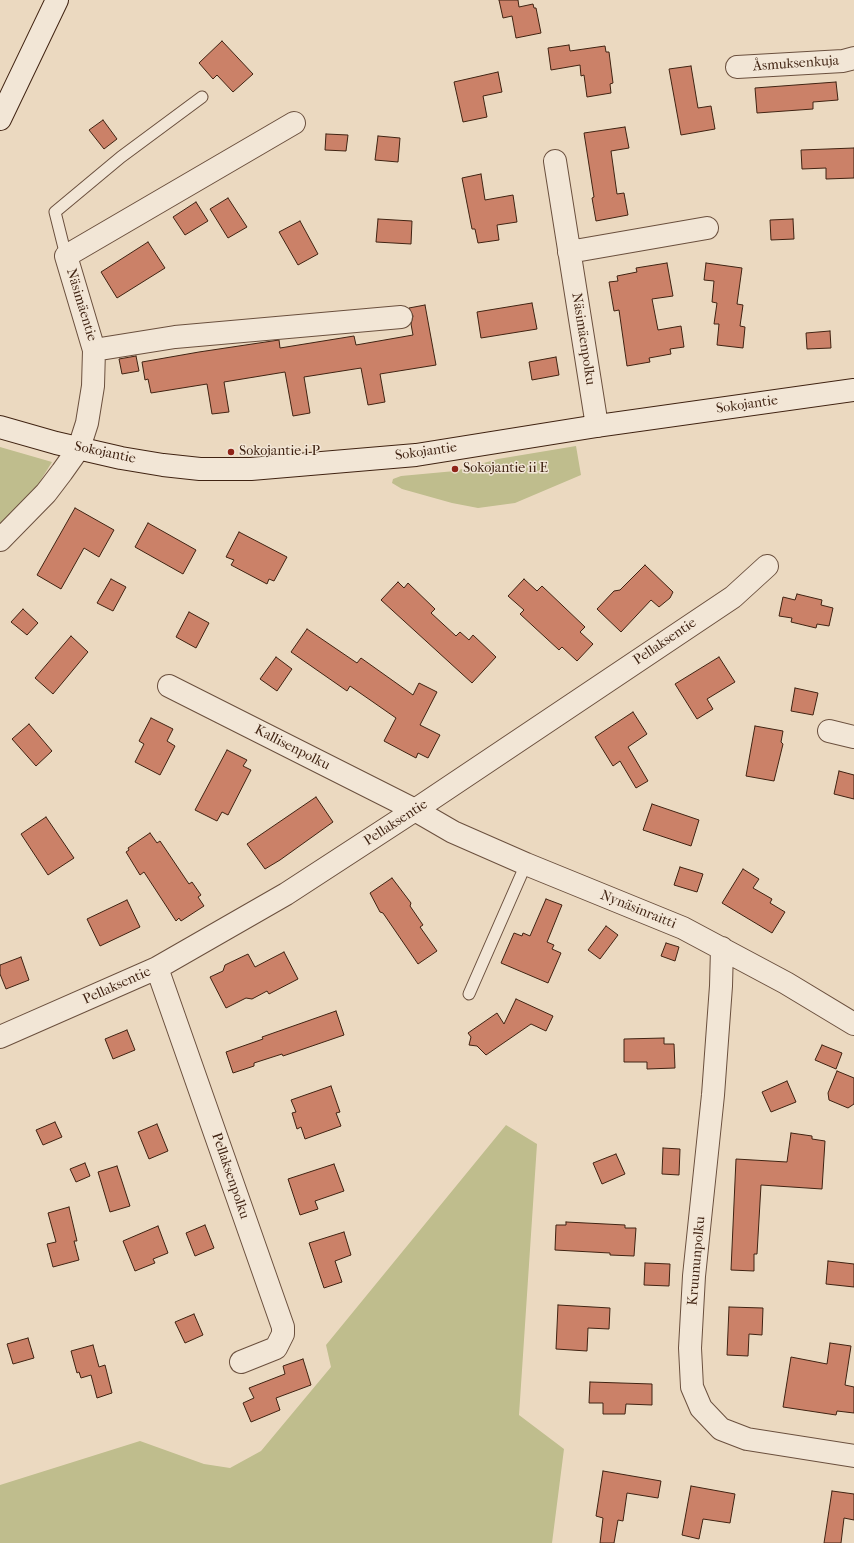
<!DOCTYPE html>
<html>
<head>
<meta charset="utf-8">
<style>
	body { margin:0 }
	canvas { display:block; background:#ebd9c0 }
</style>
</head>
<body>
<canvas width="854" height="1543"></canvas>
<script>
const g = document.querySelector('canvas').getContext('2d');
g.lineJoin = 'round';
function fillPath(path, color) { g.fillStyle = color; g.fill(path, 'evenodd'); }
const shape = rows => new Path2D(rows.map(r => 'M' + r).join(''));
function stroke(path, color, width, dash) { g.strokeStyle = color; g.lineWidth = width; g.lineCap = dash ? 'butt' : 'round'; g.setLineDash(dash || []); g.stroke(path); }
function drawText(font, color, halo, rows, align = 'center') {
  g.font = font + ' "IM FELL French Canon",serif'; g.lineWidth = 3; g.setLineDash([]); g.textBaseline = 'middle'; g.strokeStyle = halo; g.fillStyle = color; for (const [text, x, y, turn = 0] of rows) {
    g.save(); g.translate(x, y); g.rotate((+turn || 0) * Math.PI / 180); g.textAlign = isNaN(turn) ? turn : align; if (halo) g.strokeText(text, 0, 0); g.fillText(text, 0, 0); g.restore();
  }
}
const green = shape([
	[576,446,581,475,515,503,478,508,452,503,402,489,392,483,393,479,401,476,455,471,498,459],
	[0,447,52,462,39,483,10,519,0,527],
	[506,1125,537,1144,519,1415,564,1449,552,1543,0,1543,0,1485,140,1441,204,1464,230,1468,261,1451,331,1367,326,1345]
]);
const building = shape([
	[499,0,518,0,519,7,533,4,534,8,536,8,541,33,516,38,512,16,503,18,499,0],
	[222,41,253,74,233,92,217,75,213,79,199,63,222,41],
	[569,45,570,51,605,46,606,52,609,52,613,83,610,84,611,93,587,97,584,75,581,76,580,65,551,70,548,48,569,45],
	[691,66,698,108,711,106,715,129,681,135,669,69,691,66],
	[498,72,502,92,483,96,487,117,463,122,454,82,498,72],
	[836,82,838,100,813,102,813,109,757,113,755,88,836,82],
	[103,120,117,139,104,149,89,130,103,120],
	[625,127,629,148,611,151,617,194,624,193,628,215,596,221,592,198,594,197,584,133,625,127],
	[326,134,348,135,346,151,325,150,326,134],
	[378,136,400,138,398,162,375,160,378,136],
	[854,148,854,178,826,179,826,168,802,169,801,150,854,148],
	[481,174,485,200,513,195,517,222,497,225,499,240,478,243,475,229,472,229,462,178,481,174],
	[228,198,247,227,228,238,210,209,228,198],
	[196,202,208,221,185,235,173,217,196,202],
	[378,219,412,221,411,244,376,242,378,219],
	[793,219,794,239,771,240,770,220,793,219],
	[300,221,318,254,298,265,279,232,300,221],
	[148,242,165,268,117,298,101,272,148,242],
	[667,263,673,296,652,299,658,330,681,326,684,347,670,349,671,354,649,358,650,362,627,366,619,310,614,311,609,282,618,281,617,276,637,272,636,268,667,263],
	[706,263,742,268,737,304,743,305,740,326,745,327,743,348,717,345,719,324,714,324,717,303,712,302,714,281,704,280,706,263],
	[532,303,537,329,481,338,477,312,532,303],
	[425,305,436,365,380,374,385,402,368,405,361,368,304,377,310,413,293,416,285,372,224,382,229,412,212,414,207,384,151,393,148,379,145,380,142,362,199,352,279,340,280,348,354,336,356,345,413,335,411,324,413,316,409,308,425,305],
	[830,331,831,348,807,349,806,333,830,331],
	[136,356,139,371,122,374,119,359,136,356],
	[556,357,559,375,532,380,529,362,556,357],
	[75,508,114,530,99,557,84,548,61,589,37,575,75,508],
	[148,523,196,550,183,574,135,547,148,523],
	[239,532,287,557,274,581,269,579,267,584,231,565,234,560,226,557,239,532],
	[645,565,673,592,670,598,659,607,651,600,621,632,597,609,614,591,620,590,645,565],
	[111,579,126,587,113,611,97,603,111,579],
	[524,579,537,591,542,586,585,627,580,632,593,644,577,661,562,647,559,650,520,614,524,610,508,596,524,579],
	[398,582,404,588,408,583,435,609,431,613,456,636,460,632,469,640,473,635,496,657,472,683,381,600,398,582],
	[797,594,822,600,821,605,833,608,829,626,817,624,816,628,791,622,792,618,779,616,783,597,795,600,797,594],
	[23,609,38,623,27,635,11,622,23,609],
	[189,612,209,623,196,648,176,637,189,612],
	[307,629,357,663,361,658,413,695,419,683,437,692,420,725,440,735,428,758,418,753,416,758,384,741,396,718,350,686,347,691,291,652,307,629],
	[71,636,88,652,53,694,35,678,71,636],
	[276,657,292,669,277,691,260,679,276,657],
	[719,657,735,682,707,699,713,709,697,719,675,684,719,657],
	[795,688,818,693,813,715,791,711,795,688],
	[633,712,647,734,628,747,648,781,636,788,620,761,613,766,595,737,633,712],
	[151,718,173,729,167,741,175,746,160,775,135,762,144,744,139,741,151,718],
	[29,724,52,751,36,766,12,739,29,724],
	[755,726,783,731,781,742,783,744,774,781,746,776,755,726],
	[227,750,247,760,243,766,251,770,228,815,222,812,217,821,195,810,227,750],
	[839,771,854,775,854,799,834,794,839,771],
	[316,797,333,822,280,860,265,869,247,844,316,797],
	[652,804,699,820,691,846,643,830,652,804],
	[46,817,74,858,48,875,21,834,46,817],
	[150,833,157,843,160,841,189,884,192,882,201,895,198,897,204,906,181,921,179,918,176,921,144,872,140,875,126,852,129,850,128,848,150,833],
	[680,867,703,874,697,892,674,885,680,867],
	[743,869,759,879,753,888,772,899,770,903,785,912,772,933,722,903,743,869],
	[392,878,411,903,410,906,423,925,420,927,437,951,418,964,383,913,380,912,370,893,392,878],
	[546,899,562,905,547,942,554,945,552,949,561,953,548,983,501,963,514,933,522,936,523,933,530,936,546,899],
	[127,900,140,927,100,946,87,919,127,900],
	[606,926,618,935,600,959,588,950,606,926],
	[666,943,679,947,675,961,661,956,666,943],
	[284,952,298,979,269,994,267,991,252,999,246,998,226,1008,210,977,223,971,225,965,248,954,255,967,284,952],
	[21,957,29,980,6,989,0,974,0,965,21,957],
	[516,999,553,1016,546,1031,531,1024,486,1055,477,1046,469,1045,471,1037,468,1033,497,1013,504,1024,516,999],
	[336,1011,344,1035,283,1056,282,1054,254,1063,254,1066,233,1073,226,1052,263,1039,262,1037,336,1011],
	[127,1030,135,1050,113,1059,105,1039,127,1030],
	[664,1038,664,1044,674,1044,675,1068,647,1069,647,1062,624,1062,624,1039,664,1038],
	[822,1045,842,1053,836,1069,815,1060,822,1045],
	[837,1071,854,1078,854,1104,848,1108,829,1100,828,1093,837,1071],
	[787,1081,796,1102,771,1112,762,1092,787,1081],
	[331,1086,340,1112,336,1113,341,1126,305,1139,301,1127,297,1129,292,1113,296,1112,291,1100,331,1086],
	[55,1122,62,1137,43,1145,36,1130,55,1122],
	[157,1124,168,1151,149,1159,138,1132,157,1124],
	[791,1133,812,1136,812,1139,825,1141,822,1189,761,1185,757,1254,754,1254,754,1271,731,1270,736,1159,787,1162,791,1133],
	[663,1148,680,1149,679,1175,662,1174,663,1148],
	[616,1154,625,1174,602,1184,593,1163,616,1154],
	[85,1163,90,1176,76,1182,70,1169,85,1163],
	[334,1164,344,1191,315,1201,318,1209,300,1215,288,1179,334,1164],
	[117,1166,130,1206,110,1212,98,1172,117,1166],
	[69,1207,77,1241,74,1241,79,1260,53,1267,47,1244,56,1242,48,1213,69,1207],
	[566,1222,625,1225,625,1228,636,1228,634,1256,610,1255,610,1253,555,1250,556,1225,566,1225,566,1222],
	[205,1225,214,1248,195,1256,186,1233,205,1225],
	[158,1226,168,1253,153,1259,155,1263,135,1271,123,1241,158,1226],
	[344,1232,351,1255,335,1261,342,1282,324,1288,309,1243,344,1232],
	[828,1261,854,1264,854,1287,826,1284,828,1261],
	[645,1263,670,1264,669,1286,644,1285,645,1263],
	[558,1305,610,1308,609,1329,588,1328,587,1351,556,1349,558,1305],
	[729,1307,763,1308,762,1335,749,1334,748,1356,727,1355,729,1307],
	[194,1314,203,1335,185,1343,175,1322,194,1314],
	[28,1338,34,1358,13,1364,7,1344,28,1338],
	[830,1343,851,1346,845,1385,854,1387,854,1413,837,1411,836,1415,783,1407,791,1357,827,1364,830,1343],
	[93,1345,99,1367,105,1365,112,1393,97,1398,91,1375,81,1378,79,1372,77,1373,71,1351,93,1345],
	[303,1359,311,1385,276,1398,280,1410,251,1422,243,1403,254,1398,249,1388,285,1374,283,1366,303,1359],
	[590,1382,652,1384,652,1405,626,1404,625,1414,603,1414,603,1403,589,1403,590,1382],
	[603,1471,661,1481,658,1498,627,1493,623,1521,618,1520,614,1543,600,1543,603,1518,596,1516,603,1471],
	[691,1486,735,1494,730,1523,703,1519,699,1539,682,1535,691,1486],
	[832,1491,854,1494,854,1520,844,1518,841,1543,824,1543,832,1491]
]);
const lane = shape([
	[66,256,55,212,121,157,202,97],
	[469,994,526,864]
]);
const street = shape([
	[737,67,843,61,854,58],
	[555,161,597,426],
	[569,252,707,228],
	[94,350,175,337,401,317],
	[0,540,46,493,62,472,79,448,87,423,93,386,94,350,66,256,294,123],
	[169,686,415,810,453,832,526,864,683,928,786,983,854,1024],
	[829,731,854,737],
	[722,948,721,986,713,1095,694,1276,690,1348,692,1387,701,1408,721,1429,747,1439,854,1456],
	[157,968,283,1327,283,1334,276,1348,241,1362],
	[0,1037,157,968,286,894,415,810,733,597,767,566]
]);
const secondary = shape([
	[0,119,57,0],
	[0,427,56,443,121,458,163,465,200,469,251,469,416,455,597,426,854,390]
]);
const markers = [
	[231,452,4,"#8f2418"],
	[455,469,4,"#8f2418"]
];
const streetNames = [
	["Åsmuksenkuja",796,64,-4],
	["Näsimäentie",81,305,73],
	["Näsimäenpolku",583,339,81],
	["Sokojantie",747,405,-8],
	["Sokojantie",426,452,-8],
	["Sokojantie",105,453,12],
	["Pellaksentie",665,642,-34],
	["Kallisenpolku",292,748,27],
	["Pellaksentie",396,823,-33],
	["Nynäsinraitti",638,910,22],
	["Pellaksentie",117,986,-24],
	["Pellaksenpolku",230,1176,71],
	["Kruununpolku",697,1261,-85]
];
const poiNames = [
	["Sokojantie i P",239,452],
	["Sokojantie ii E",463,469]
];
fillPath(green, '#bfbd8d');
fillPath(building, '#cb8168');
stroke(building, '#402312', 1);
stroke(lane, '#6b503e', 13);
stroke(street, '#6b503e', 24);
stroke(secondary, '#402312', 24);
stroke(lane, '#f2e6d6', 11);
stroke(street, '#f2e6d6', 22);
stroke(secondary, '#f2e6d6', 22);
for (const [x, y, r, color] of markers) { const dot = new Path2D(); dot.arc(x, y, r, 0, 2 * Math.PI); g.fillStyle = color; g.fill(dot); stroke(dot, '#f2e6d6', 1.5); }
drawText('14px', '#402312', '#f2e6d6', streetNames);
drawText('14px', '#402312', '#f2e6d6', poiNames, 'left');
</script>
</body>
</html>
